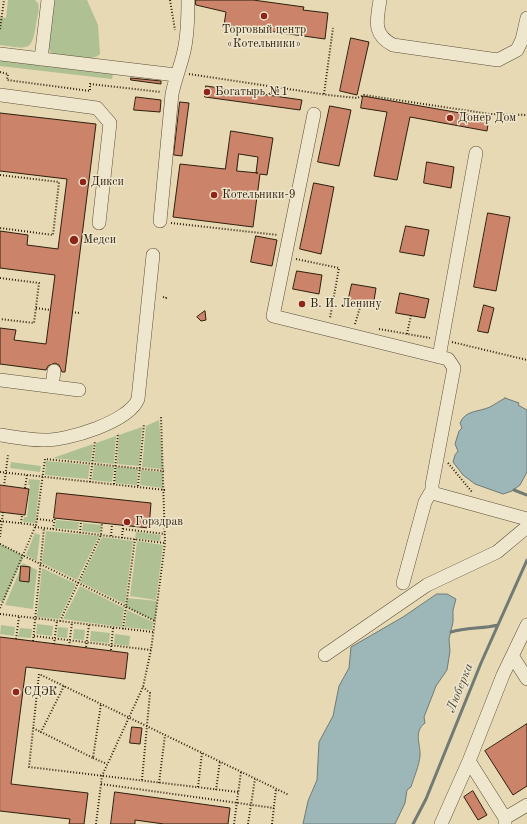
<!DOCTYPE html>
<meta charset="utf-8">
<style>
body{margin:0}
canvas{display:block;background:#e6d9b4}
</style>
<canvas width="527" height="824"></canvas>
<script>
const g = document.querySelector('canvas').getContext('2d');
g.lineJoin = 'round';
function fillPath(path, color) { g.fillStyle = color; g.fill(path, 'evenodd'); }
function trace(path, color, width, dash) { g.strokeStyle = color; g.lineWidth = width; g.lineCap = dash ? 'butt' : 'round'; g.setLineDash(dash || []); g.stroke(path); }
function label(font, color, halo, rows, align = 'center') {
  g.font = font + ' "Old Standard TT",serif'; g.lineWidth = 3; g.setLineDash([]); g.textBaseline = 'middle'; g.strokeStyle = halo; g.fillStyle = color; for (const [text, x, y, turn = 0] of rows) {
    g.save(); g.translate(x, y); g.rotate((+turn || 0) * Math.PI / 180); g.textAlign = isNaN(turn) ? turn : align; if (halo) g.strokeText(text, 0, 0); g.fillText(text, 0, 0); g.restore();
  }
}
const green = new Path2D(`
 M8 0H35L38 3C40 9 37 18 36 24 32 54 26 48 0 45V17L6 18Z
 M52 0H87L98 25 100 54C92 63 60 58 50 52L48 45Z
 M0 59 113 73 112 79 0 66Z
 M159 420 163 469 142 467 146 426Z
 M142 427 139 466 117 464 119 435Z
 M116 436 114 464 94 462 96 443Z
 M93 444 91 462 53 458Z
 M46 461 90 465 88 479 45 475Z
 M11 462 41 466 40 472 10 468Z
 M94 465 114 467 112 482 92 480Z
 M116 467 138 469 137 485 115 483Z
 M141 470 162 472 163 488 140 485Z
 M29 479 40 480 35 523 23 522 24 517H27L30 485H28Z
 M56 520 79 522 78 530 55 528Z
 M83 523 101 525 100 533 82 531Z
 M46 531 99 536 77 580 42 563Z
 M136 532 161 535 160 541 135 538Z
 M35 533 40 535 37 561 26 555Z
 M102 537 133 541 125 604 80 582Z
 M137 541 163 545 156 600 130 596Z
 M0 544 24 556 3 602 0 601Z
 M23 563 37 570 33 609 5 605Z
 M42 568 76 584 59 619 37 617Z
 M80 586 124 608 122 627 63 619Z
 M127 598 157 601 155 621 126 607Z
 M127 610 153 622 152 630 125 627Z
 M37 624 53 626 52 636 36 634Z
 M1 625 15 627 14 636 0 634Z
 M58 627 68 628 67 638 57 637Z
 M20 628 32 629 31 638 18 637Z
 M74 629 85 630 84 640 73 639Z
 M91 631 110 633 109 643 90 641Z
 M115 634 130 636 129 646 114 644Z`);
const water = new Path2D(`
 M505 398 519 403 518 405 527 410V472L520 485 512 491 503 494 475 484 463 475 453 462 455 455 458 451 455 444 459 431 462 428 460 423C465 410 479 412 490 407 495 404 500 401 505 398Z
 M437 594H447L456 599 453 610V622L449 639 450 651 447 670 436 686 424 717 425 723C413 732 421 745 420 756 419 766 414 777 411 787L407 790 405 803 395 824H303L308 801 317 780 319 742 333 716 339 686 349 668 351 647 403 617Z`);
const stream = new Path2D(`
 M514 490 527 495
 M451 632C466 627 482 629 498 625
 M413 824 426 799 481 663 527 560`);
const building = new Path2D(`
 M196 0H253L304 7 303 10 328 13 325 39 224 25 226 12 196 5Z
 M351 38 369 42 357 95 340 91Z
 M131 78 161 81V84L131 80Z
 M206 86 302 100 300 110 205 97Z
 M363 96 489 118 487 131 410 117 397 180 374 176 387 112 361 108Z
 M136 97 161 100 160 112 134 110Z
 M180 102 189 103 182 156 174 155Z
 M330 106 351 110 339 166 318 162Z
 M0 113 96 124 65 372H62L59 365 55 363 48 366 46 370 0 364V328L16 330 14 340 46 344 55 275 0 268V231L28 235 27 245 58 249 67 179 0 171Z
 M231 131 273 138 267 175 260 174 253 227 173 217 180 164 225 169ZM239 154 258 157 256 173H258L237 171Z
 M427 162 454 167 451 188 424 183Z
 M314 183 334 187 321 254 300 249Z
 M488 213 510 217 496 291 474 287Z
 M406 226 429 230 424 256 400 252Z
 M256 236 277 240 272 266 251 262Z
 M297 271 322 275 319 294 293 289Z
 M352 284 376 288 373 307 348 302Z
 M400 293 429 299 425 318 396 313Z
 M484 305 494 308 488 333 478 331Z
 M205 311 206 320 201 321 197 317Z
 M0 485 29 489 25 515 0 512Z
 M57 493 151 503 149 528 54 518Z
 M21 566 30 567 29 582 20 581Z
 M0 637 128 653 125 679 26 667 11 784 88 793 84 824H69L70 819 0 811Z
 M527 724V786L513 795 485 751Z
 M132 727 142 728 140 744 130 743Z
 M473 791 487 815 478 820 464 797Z
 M115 792 230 808 228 824H164L135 820V824H111Z`);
const path = new Path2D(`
 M170 0 175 30
 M0 29 4 0
 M0 72 8 74 7 80 90 91V84L161 92
 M189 74 328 95 357 98 364 95 490 114 527 115
 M324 94 333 28
 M0 175 59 182 53 235 0 228
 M171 223 278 235
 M296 259 339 268 330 318
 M0 278 39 283 34 323 0 319
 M163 297 166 298 167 296
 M36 308 50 310
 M72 312 79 313
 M355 324 361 304
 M379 329 430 338
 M407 334 411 315
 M452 342 527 360
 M448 463 472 492
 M0 472 165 490
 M90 482 95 441
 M114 484 118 433
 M4 486 8 455
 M138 486 144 424
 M25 488 27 475
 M37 519 54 521
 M0 521 36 525
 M21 523 22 515
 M35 527 165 543
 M53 529 55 518
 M123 529 165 534
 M80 533 81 521
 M111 536 112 524
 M0 537 3 512
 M122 538 123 525
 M0 544 155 621
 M0 608 36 525 45 459 164 471
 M0 614 153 632
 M60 621 101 535 102 523
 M123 629 135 539
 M34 636 151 650
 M16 639 19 617
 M33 641 44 528
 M54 644 57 621
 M69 646 72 623
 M86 647 89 625
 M111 650 113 628
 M64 686 41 732 93 758 101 704
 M33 728 41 732
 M93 758 107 764
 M142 780 150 693 143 687
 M159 783 165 735
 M101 784 274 808
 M198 787 202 753
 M216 790 220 761
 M238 792 29 767 39 674 289 795
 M96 824 102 776 143 687 151 650 165 543 161 417
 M234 824 241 772
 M248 824 255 779
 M272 824 276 789`);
const minor = new Path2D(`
 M380 0C377 20 372 34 393 45L498 60 517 50 522 40 527 18
 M0 54 176 75
 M41 59 48 0
 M0 95 97 108 110 123 99 223
 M314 114 273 316 448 359 454 368 432 485V490L436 494 527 519
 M160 221 172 94C175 79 181 65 184 51 188 34 188 17 188 0
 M439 357 476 153
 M0 380 79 390
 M52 387 54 371
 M0 435C14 437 29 440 43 440 67 441 129 422 138 399L153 255
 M403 583 425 502 432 490
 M325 655 427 585 497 552 527 527
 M513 657 527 679
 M469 761 505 818
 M441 824 469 761 503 675 527 625
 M505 824V818L527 805`);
const markers = [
 [264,16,4,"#8f2418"],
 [207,92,4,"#8f2418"],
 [450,118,4,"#8f2418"],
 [83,182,4,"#8f2418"],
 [214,195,4,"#8f2418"],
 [74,240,5,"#8f2418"],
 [302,304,4,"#8f2418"],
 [127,522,4,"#8f2418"],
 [16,692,4,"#8f2418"]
];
const poiNames = [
 ["Торговый центр",264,30,"center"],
 ["«Котельники»",264,44,"center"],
 ["Богатырь №1",215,92],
 ["Донер Дом",458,118],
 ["Дикси",91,182],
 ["Котельники-9",222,195],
 ["Медси",83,240],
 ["В. И. Ленину",310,304],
 ["Горздрав",135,522],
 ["СДЭК",24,692]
];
const waterNames = [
 ["Люберка",460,688,-68]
];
fillPath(green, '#afc092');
fillPath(water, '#9db7b9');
trace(water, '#717a74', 1);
trace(stream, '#717a74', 3);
fillPath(building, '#cb836a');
trace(building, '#2e1f0d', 1);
trace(minor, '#5c4e37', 14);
trace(path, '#2e1f0d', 2, [1, 2]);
trace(minor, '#efe6ce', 13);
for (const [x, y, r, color] of markers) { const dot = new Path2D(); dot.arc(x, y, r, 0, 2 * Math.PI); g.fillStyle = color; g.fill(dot); trace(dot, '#efe6ce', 1.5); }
label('12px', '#2e1f0d', '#efe6ce', poiNames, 'left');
label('italic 13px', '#4f4d41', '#efe6ce', waterNames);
</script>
